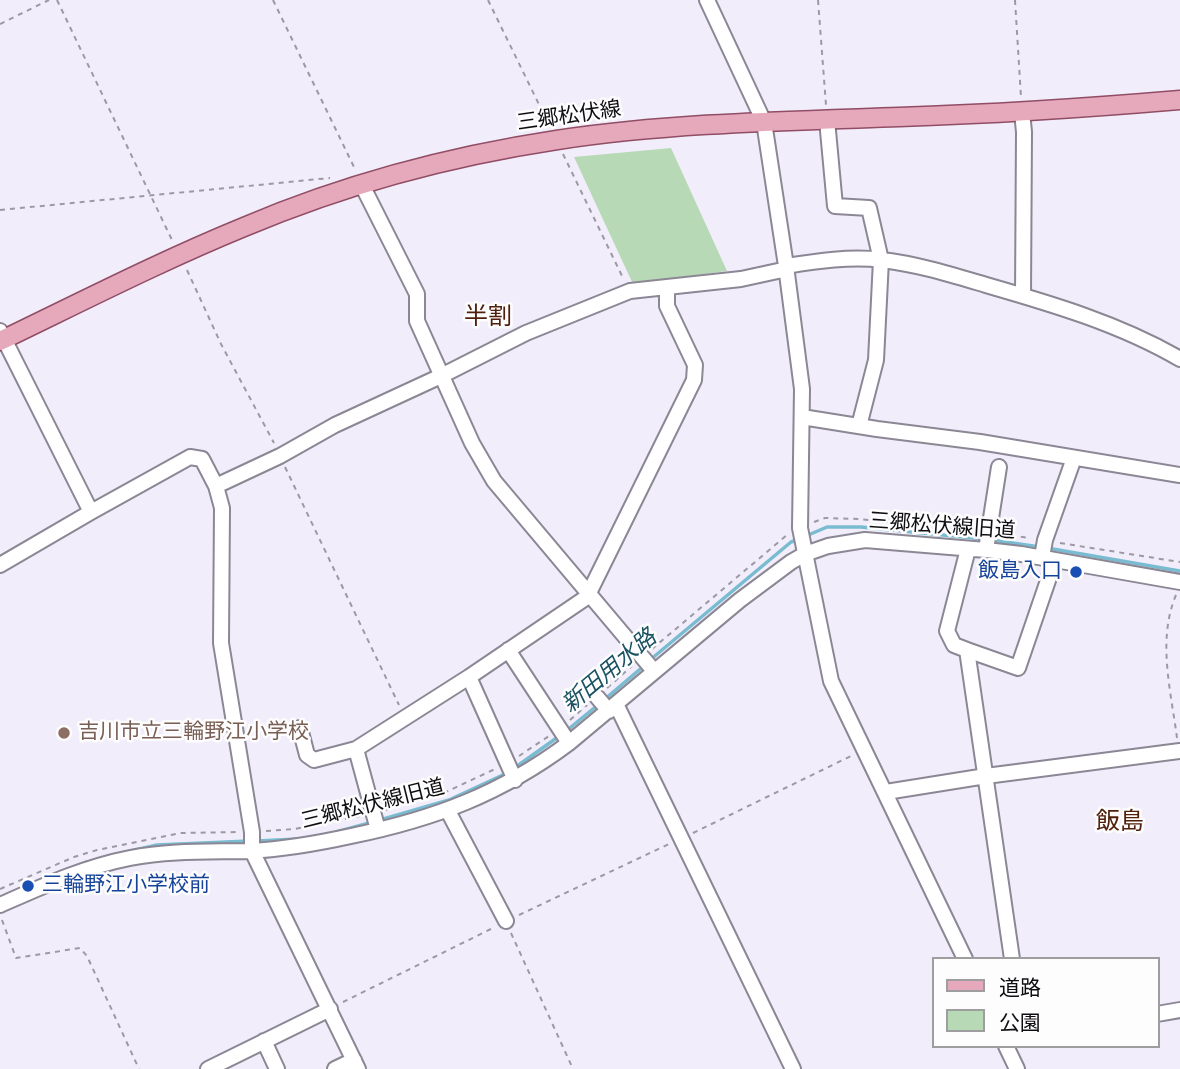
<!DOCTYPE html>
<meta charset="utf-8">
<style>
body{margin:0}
#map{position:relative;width:1180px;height:1069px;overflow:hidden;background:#f2edfb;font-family:"Sofia Sans Condensed","Noto Sans JP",sans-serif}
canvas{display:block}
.legend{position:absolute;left:932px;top:957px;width:228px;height:91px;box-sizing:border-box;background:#fdfdfd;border:2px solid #9e9d9f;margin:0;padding:9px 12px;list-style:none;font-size:21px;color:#0f0d12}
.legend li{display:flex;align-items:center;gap:14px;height:35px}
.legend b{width:35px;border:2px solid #9e9d9f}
</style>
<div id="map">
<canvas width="1180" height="1069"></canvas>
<ul class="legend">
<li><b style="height:9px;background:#e6a9bc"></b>道路</li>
<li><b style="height:19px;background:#b8d9b5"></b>公園</li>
</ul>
</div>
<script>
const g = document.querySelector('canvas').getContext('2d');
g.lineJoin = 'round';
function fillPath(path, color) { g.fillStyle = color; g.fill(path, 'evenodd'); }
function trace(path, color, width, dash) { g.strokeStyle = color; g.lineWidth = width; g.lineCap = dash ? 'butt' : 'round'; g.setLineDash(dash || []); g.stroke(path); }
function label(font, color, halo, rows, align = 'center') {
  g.font = font + ' "Sofia Sans Condensed","Noto Sans JP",sans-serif'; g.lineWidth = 5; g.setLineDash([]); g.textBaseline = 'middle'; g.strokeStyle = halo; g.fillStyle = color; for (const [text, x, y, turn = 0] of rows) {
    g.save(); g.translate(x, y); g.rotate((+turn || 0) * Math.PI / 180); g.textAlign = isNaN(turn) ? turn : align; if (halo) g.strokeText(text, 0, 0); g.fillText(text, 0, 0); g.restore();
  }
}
const green = new Path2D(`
 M671 148 727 271 633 284 574 157Z`);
const stream = new Path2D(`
 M806 536 827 527H861L984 539
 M992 540 1040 547
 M1047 548 1180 571
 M650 660 791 542 799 539
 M605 699 645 665
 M565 732 599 704
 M513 769 558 737
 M380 820 449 800 507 773
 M336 832 373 822
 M257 841 298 839
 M131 851 157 845 249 841
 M58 873 87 862`);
const path = new Path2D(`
 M57 0 172 240
 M273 0 355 169
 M488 0 550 127
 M818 0 826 105
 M1015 0 1021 97
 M0 24 49 0
 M563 154 623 278
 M0 210 330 178
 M187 270 221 344 274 443
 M285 467 399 705
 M814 522 825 518 859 519 975 531
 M1001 534 1030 538
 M1060 543 1180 562
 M1176 595C1157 640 1171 691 1177 738
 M652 649 787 535
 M607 688 632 666
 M570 720 587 705
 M519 756 549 736
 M386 810 448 791 495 769
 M266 831 295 829 360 816
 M693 833 851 756
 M0 889 74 857 97 850 181 833 239 832
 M519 915 669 844
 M2 920 16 958 80 948 87 956 139 1069
 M511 933 573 1069
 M343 1002 495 927`);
const minor = new Path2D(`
 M707 0 764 122 786 266 802 389 800 528 831 681 965 959
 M1022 112 1024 132 1023 296
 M827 120 835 206 869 208 881 260 876 360 859 426
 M362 185 417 294V321L472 443 494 481 654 671
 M786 266C817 261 851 256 882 260 917 264 952 275 986 285 1052 304 1120 324 1180 359
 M0 331 91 512
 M802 417 877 429 980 442 1180 475
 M216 486 280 456 335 425 441 376 526 333 630 291 741 279 787 269
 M986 550 999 467
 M1042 557 1045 540 1074 458
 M0 565 91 512 190 457 202 459 216 486 222 508 221 643 252 832V851L358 1069
 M589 593 694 380 695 365 667 306V288
 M508 650 569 743
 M967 650 954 645 947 631 968 549
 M469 677 515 780
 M597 697 609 711
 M616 704 793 1069
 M300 728 307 755 314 760 356 749 469 677 590 595
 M356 749 378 830
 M886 792 986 776 1180 751
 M448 811 506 921
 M0 905C43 886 84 867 130 858 171 850 210 852 251 851 285 849 319 843 351 836 434 819 501 794 569 743L740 600 791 562 805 554 828 546 865 540 986 550 1021 554 1180 582
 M1012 959 967 650 1018 668 1055 560
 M1157 1014 1180 1010
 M264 1041 277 1069
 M1006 1046 1017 1069
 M208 1069 330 1009
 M335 1069 354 1060`);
const major = new Path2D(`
 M0 341C81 302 161 261 244 227 343 185 451 156 557 140 669 123 785 121 899 117 993 114 1086 108 1180 100`);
const markers = [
 [1076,572,7,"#1a4fb4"],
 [64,733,7,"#8d6e63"],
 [28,886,7,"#1a4fb4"]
];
const streetNames = [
 ["三郷松伏線",569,117,-8],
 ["三郷松伏線旧道",942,527,4],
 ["三郷松伏線旧道",373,805,-14]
];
const transitNames = [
 ["飯島入口",1062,572],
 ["三輪野江小学校前",42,886,"left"]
];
const educationNames = [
 ["吉川市立三輪野江小学校",78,733]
];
const waterNames = [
 ["新田用水路",610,672,-40]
];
const quarterNames = [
 ["半割",488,318],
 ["飯島",1120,823]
];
fillPath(green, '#b8d9b5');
trace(stream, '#79bcd1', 3.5);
trace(minor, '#8c8794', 18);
trace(major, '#904d64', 21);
trace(path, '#9d99a3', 2, [5, 5]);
trace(minor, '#fff', 14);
trace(major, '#e6a9bc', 18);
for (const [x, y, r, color] of markers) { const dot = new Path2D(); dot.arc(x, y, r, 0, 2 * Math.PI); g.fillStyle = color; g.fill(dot); trace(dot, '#fdfdfd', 2.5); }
label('21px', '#0f0d12', '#fdfdfd', streetNames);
label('21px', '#164399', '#fdfdfd', transitNames, 'right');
label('21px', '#785e54', '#fdfdfd', educationNames, 'left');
label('italic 23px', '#1a5262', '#fdfdfd', waterNames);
label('24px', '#51200c', '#fdfdfd', quarterNames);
</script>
